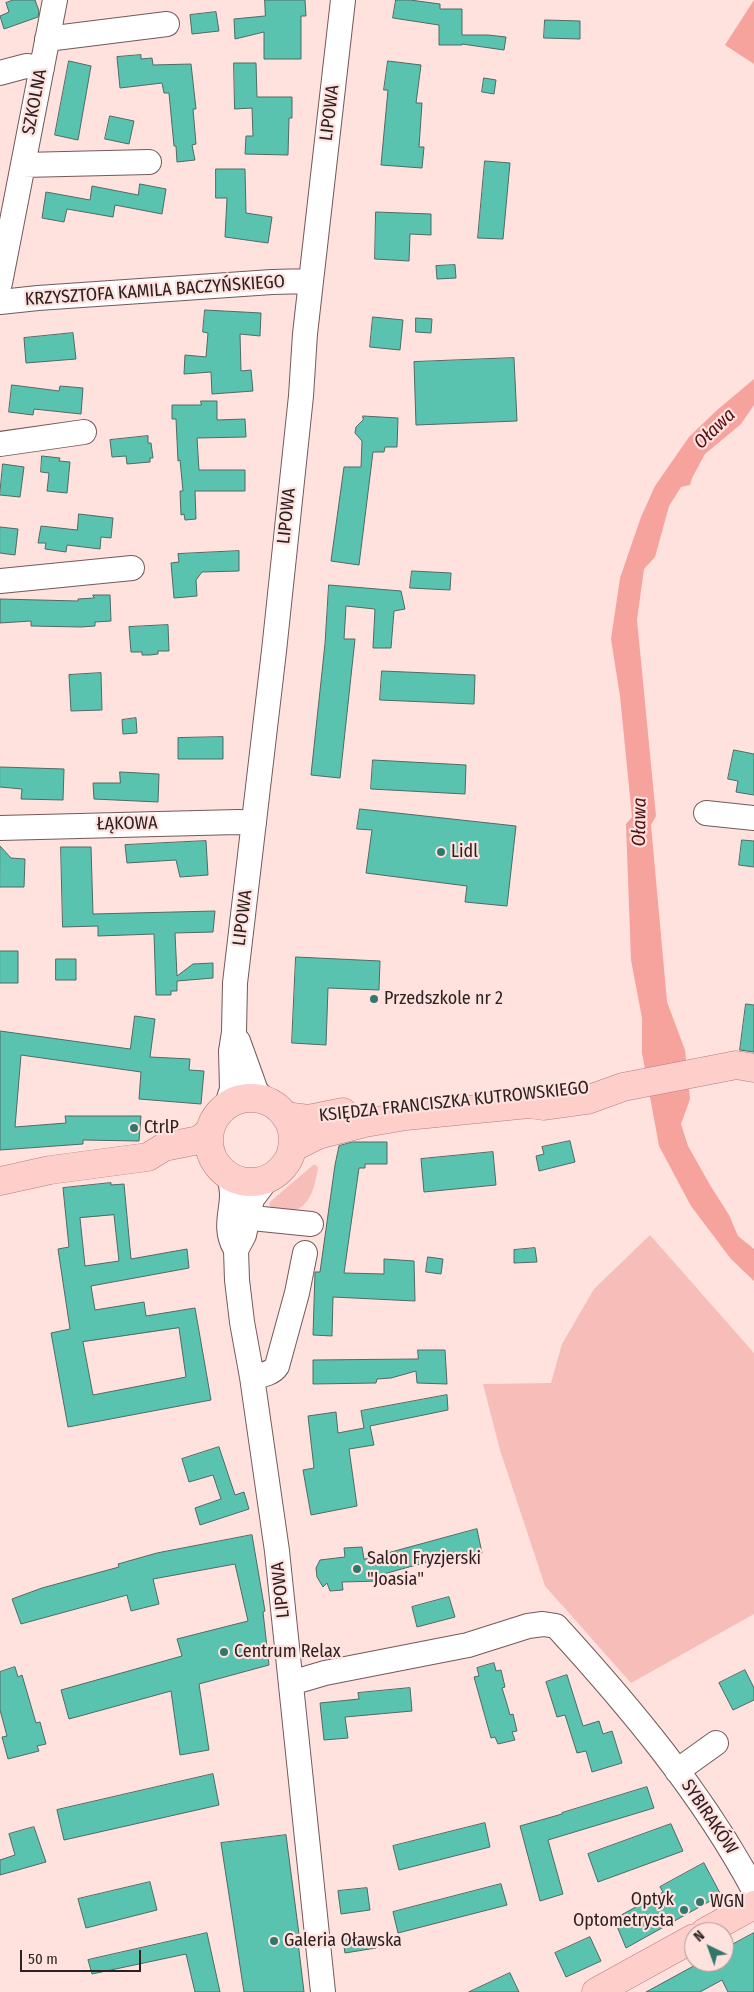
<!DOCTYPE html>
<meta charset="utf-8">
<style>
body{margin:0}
#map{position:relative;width:754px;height:1992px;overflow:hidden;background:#ffe1de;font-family:"Fira Sans Condensed",sans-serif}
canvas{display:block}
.north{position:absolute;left:684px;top:1922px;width:50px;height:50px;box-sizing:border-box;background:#ffe1de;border:1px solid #ab9492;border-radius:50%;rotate:318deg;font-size:14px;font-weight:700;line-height:20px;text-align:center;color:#2c2121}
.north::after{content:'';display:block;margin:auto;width:18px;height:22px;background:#33776b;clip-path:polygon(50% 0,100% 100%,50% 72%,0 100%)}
.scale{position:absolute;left:20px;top:1950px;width:121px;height:22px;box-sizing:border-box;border:2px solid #2c2121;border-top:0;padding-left:6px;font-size:15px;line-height:18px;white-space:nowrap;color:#2c2121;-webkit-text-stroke:4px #ffe1de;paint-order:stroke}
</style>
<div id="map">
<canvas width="754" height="1992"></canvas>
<div class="north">N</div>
<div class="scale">50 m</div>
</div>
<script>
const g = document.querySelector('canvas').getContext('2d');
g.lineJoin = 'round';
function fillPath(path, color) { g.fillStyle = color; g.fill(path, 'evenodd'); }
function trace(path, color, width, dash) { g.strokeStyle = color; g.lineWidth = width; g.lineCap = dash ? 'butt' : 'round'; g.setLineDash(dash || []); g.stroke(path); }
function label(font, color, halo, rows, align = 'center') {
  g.font = font + ' "Fira Sans Condensed",sans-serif'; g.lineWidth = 4.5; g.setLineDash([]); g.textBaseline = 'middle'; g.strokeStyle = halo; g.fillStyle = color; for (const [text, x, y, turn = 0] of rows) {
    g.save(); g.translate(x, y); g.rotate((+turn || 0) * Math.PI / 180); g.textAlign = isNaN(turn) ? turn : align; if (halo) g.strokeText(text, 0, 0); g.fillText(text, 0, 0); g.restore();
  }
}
const green = new Path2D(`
 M313 1165H316L318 1168C313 1196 306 1220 271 1207L269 1204 271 1201Z
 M650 1235 754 1353V1614L631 1683 545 1586 500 1450 483 1384 551 1383 562 1344 594 1289Z`);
const water = new Path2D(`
 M754 0V64L725 45Z
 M754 379V405L741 424 705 454 692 478 690 485 681 487 669 506 655 557 644 569 637 620 656 816 651 825 667 1002 685 1050 690 1099 681 1124 688 1146 710 1185 729 1215 738 1236 754 1249V1281L731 1259 691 1206 659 1146 642 1053V1018L631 960 626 824 632 817 620 696 611 639 620 578 641 517 655 486 689 437 716 411Z`);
const building = new Path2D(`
 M13 0H35L39 11 38 17 4 29 0 16 9 12 6 3Z
 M265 0H305L306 16H301V59H264V32L235 39 234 19 265 16Z
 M396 0H410L440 4V9H462V35H488L506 37 504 50 462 44V45H439V25L393 18Z
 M216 12 219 31 192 34 190 15Z
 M545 20 580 21V39L544 38Z
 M141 55V59L152 58 153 65 191 64 196 109H193L196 144 192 145 195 160 177 162 176 146H174L169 93H164L162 83 120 88 117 57Z
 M69 61 91 66 78 140 55 135Z
 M388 61 421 65 416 103H422L419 147H424L422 168 381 165 388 90H384Z
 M234 63H256L257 97H292V118H289L288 155 245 154 246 136H253L252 108 235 109Z
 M484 78 496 80 494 94 482 92Z
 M110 116 134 121 129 144 105 139Z
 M485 161 510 163 503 239 478 238Z
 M216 169H245L246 213 272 217 268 243 225 237 227 198H216Z
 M140 184 166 189 162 214 115 205 113 217 67 209 64 222 42 218 46 192 90 200 92 186 138 195Z
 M376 212 431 214V235L410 234 409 261 375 259Z
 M455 265 456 278 437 279 436 266Z
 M205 310 261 313 260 336 240 334 241 371 251 370 253 391 212 394 211 372 184 374 185 355 206 357 208 333 203 332Z
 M373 317 403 320 400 350 370 347Z
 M416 318 432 319 431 333 416 332Z
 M73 333 76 359 26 363 24 338Z
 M514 358 517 421 416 425 414 362Z
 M12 385 59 391 60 386 83 388 81 414 34 409 33 415 9 412Z
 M201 401H217V420L245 419 246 437 197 438 199 470H245V491H195L196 519 185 520 184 514 181 515 180 491H183L180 460 178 461 176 419H172V405H201Z
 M363 416 398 418 397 447H385L384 452H373L359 565 331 561 344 467H361L362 441 355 433 356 427 363 420Z
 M148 436V443H151L153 458H150V462L127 464 126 456 112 457 110 440Z
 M42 456 60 458 59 461 70 462 67 493 47 491 49 473 41 472Z
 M3 464 24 467 20 497 0 495Z
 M79 514 113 518 111 538 101 537 100 549 67 545 66 552 45 549 46 543H38L41 526 77 530Z
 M0 527 18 529 15 555 0 553Z
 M239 551V571L202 572 196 580 197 596 174 598 171 563 179 562 178 554Z
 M412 571 451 573 450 590 410 588Z
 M329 585 401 591 405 609 394 611 391 648H373L375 609 346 606 344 639H355L340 778 311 775 325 644Z
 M93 595H110L111 621 95 622V626L81 627 31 626V621L0 623V599L78 601V599L94 598Z
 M168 625 169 651H158V654L150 655H142V652H131L129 627Z
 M382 671 475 675 474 704 380 700Z
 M101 673 102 710 71 711 69 675Z
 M136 718 137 733 123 734 122 720Z
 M223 737V759H178V738Z
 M734 750 754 754V795L736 792 738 781 728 779Z
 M373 760 466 765 465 794 371 789Z
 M0 767 64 769 63 800 21 799 22 789 0 787Z
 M120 772 159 774 158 802 94 799 93 783H120Z
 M360 809 516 826 507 906 465 902 467 886 366 873 372 830 357 829Z
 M742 840 754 841V867L739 865Z
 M206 841 208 875 180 877 176 860 127 863 125 845Z
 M0 846 11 858 25 859 24 887H0Z
 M61 847H91L93 914 215 911 213 932 175 933 177 976 193 964 213 963V978L177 981V991H171V995H156L154 934 98 936V926L63 927Z
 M0 951H18V983H0Z
 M296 957 380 961 379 990 328 988 326 1045 292 1043Z
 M56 959H76V980H56Z
 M746 1004 754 1005V1052L740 1050Z
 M135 1016 155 1019 150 1057 190 1059 189 1070 204 1071 201 1104 139 1099 141 1072 21 1055 15 1127 66 1123 65 1116H141L139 1141 83 1140V1144L0 1150V1031L130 1049Z
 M570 1141 575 1162 539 1171 536 1156 544 1154 542 1147Z
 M353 1142H387V1164H365V1168H359L344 1273 384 1274V1259L414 1261 415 1301 333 1297 332 1336 313 1335 315 1272H320L335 1165 339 1146Z
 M493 1152 496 1185 424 1192 421 1159Z
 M111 1183V1185L124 1184 131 1259 187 1249 189 1268 91 1286 95 1310 144 1302 146 1316 195 1308 211 1400 68 1427 51 1333 70 1329 58 1249 69 1247 63 1188ZM114 1215 119 1261 85 1266 80 1218ZM179 1328 186 1377 93 1395 83 1342Z
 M535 1248 537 1262 514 1263V1250Z
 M428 1257 443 1259 441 1274 426 1272Z
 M418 1350H445L447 1384 417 1383 416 1371 391 1378 377 1379 376 1383 313 1384V1360L418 1359Z
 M447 1395 448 1410 370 1426 374 1445 349 1449 357 1506 311 1515 303 1470 314 1468 308 1416 336 1412 338 1433 364 1428 361 1411Z
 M219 1447 235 1495 244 1492 249 1509 200 1525 195 1508 221 1499 213 1475 189 1482 182 1459Z
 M477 1529 482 1553 449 1561V1559L439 1561 438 1559 380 1575V1581L342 1582 343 1590 330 1591 327 1583 323 1587 317 1577 316 1568 320 1560 345 1557 344 1548 362 1547 364 1559Z
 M252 1535 265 1611 263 1612 269 1665 199 1684 209 1750 180 1755 171 1691 69 1719 61 1690 182 1656 177 1639 248 1621 235 1564 153 1579 159 1604 131 1611 127 1595 21 1624 12 1599 42 1588 119 1567 118 1564 157 1553Z
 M449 1597 455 1617 417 1627 412 1607Z
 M494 1663 496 1671 501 1670 505 1687 502 1688 506 1701 510 1715 513 1714 517 1731 512 1732 515 1740 498 1744 495 1737 491 1738 474 1677 479 1676 477 1668Z
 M15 1667 18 1677 22 1675 36 1723 40 1722 46 1744 37 1746 39 1751 8 1759 2 1737 7 1736 0 1710V1672Z
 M745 1670 754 1688V1700L733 1710 719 1683Z
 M567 1675 583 1726 599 1721 603 1734 612 1731 622 1763 592 1772 586 1751 577 1753 565 1715 557 1717 546 1682Z
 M410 1688 412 1711 345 1717 348 1738 324 1740 320 1703 359 1699 358 1693Z
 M213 1774 219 1805 64 1840 57 1810Z
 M647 1787 654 1808 548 1840 563 1894 540 1901 520 1826 562 1814V1813Z
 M485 1823 490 1847 399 1870 393 1846Z
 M671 1824 683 1851 598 1882 588 1854Z
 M34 1827 46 1862 0 1875V1860L15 1855 9 1834Z
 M286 1835 300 1942H298L304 1992H244L221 1843Z
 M704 1863 721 1895 626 1948 614 1919 663 1892 660 1887Z
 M150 1882 157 1910 86 1928 78 1899Z
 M501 1884 507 1905 398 1933 393 1912Z
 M367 1888 370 1910 341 1914 338 1891Z
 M207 1933 220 1992H195L186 1954 92 1974 88 1960Z
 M754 1933V1992H728L722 1980 700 1992H646L701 1962H724V1949Z
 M374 1935 376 1948 345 1953 343 1940Z
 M590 1937 601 1961 566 1977 555 1953Z
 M510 1973 519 1992H469Z`);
const minor = new Path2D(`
 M47 39 167 24
 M0 73 26 66 42 68
 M23 165 149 162
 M0 283 55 0
 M0 302 38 298 272 282 311 281
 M0 444 84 432
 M0 581 132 568
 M706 813 754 818
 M0 828 238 822 254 823
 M238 1041 256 1091 265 1101
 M227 1105 232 1089 231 1051 234 1032 235 983 274 651 301 396 305 334 343 0
 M228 1176C240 1201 220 1222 235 1248
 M267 1179 252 1199 244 1235 236 1250 237 1280 242 1322 252 1377 277 1551 323 1992
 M252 1218 311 1224
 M252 1377C261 1375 272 1374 277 1366L297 1293 305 1253
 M291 1683 325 1673 468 1645 528 1626 543 1624 556 1626C630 1707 702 1793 754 1890
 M677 1771 716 1743`);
const major = new Path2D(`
 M209 1140a42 42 0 1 1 84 0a42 42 0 1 1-84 0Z
 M285 1116 308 1119 343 1112
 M292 1148 318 1135 365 1123 406 1116 529 1104 544 1106 587 1100 623 1087 726 1067 736 1065 754 1068
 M0 1181 50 1170 148 1157 164 1147 199 1140 210 1131
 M705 1932 754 1905
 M596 1992 694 1938`);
const markers = [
 [441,852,5,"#33776b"],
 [374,999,5,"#33776b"],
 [134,1128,5,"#33776b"],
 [357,1569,5,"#33776b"],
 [224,1652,5,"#33776b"],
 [700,1902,5,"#33776b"],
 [684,1910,5,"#33776b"],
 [274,1941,5,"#33776b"]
];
const streetNames = [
 ["SZKOLNA",35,102,-79],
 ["LIPOWA",330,113,-83],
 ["KRZYSZTOFA KAMILA BACZYŃSKIEGO",155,291,-4],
 ["LIPOWA",287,516,-84],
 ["ŁĄKOWA",127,824,-1],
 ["LIPOWA",243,918,-83],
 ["KSIĘDZA FRANCISZKA KUTROWSKIEGO",454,1102,-6],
 ["LIPOWA",281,1590,-96],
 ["SYBIRAKÓW",709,1817,56]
];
const poiNames = [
 ["Lidl",451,852],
 ["Przedszkole nr 2",384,999],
 ["CtrlP",144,1128],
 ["Salon Fryzjerski",367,1559],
 ["\"Joasia\"",367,1580],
 ["Centrum Relax",234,1652],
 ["Optyk",674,1900,"right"],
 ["Optometrysta",674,1921,"right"],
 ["WGN",710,1902],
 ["Galeria Oławska",284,1941]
];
const waterNames = [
 ["Oława",715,429,-44],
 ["Oława",640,822,-89]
];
fillPath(green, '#f7bdb9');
fillPath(water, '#f6a29d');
fillPath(building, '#5ac3b0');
trace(building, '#4f6a64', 1);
trace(minor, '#735958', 26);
trace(major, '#b47c79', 29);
trace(minor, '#fff', 24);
trace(major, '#fececb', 28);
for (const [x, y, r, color] of markers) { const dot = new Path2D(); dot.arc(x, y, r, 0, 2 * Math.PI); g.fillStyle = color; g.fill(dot); trace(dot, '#ffe1de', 2); }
label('18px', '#2c2121', '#ffe1de', streetNames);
label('18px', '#2c2121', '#ffe1de', poiNames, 'left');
label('italic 19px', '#560c12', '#ffe1de', waterNames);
</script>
